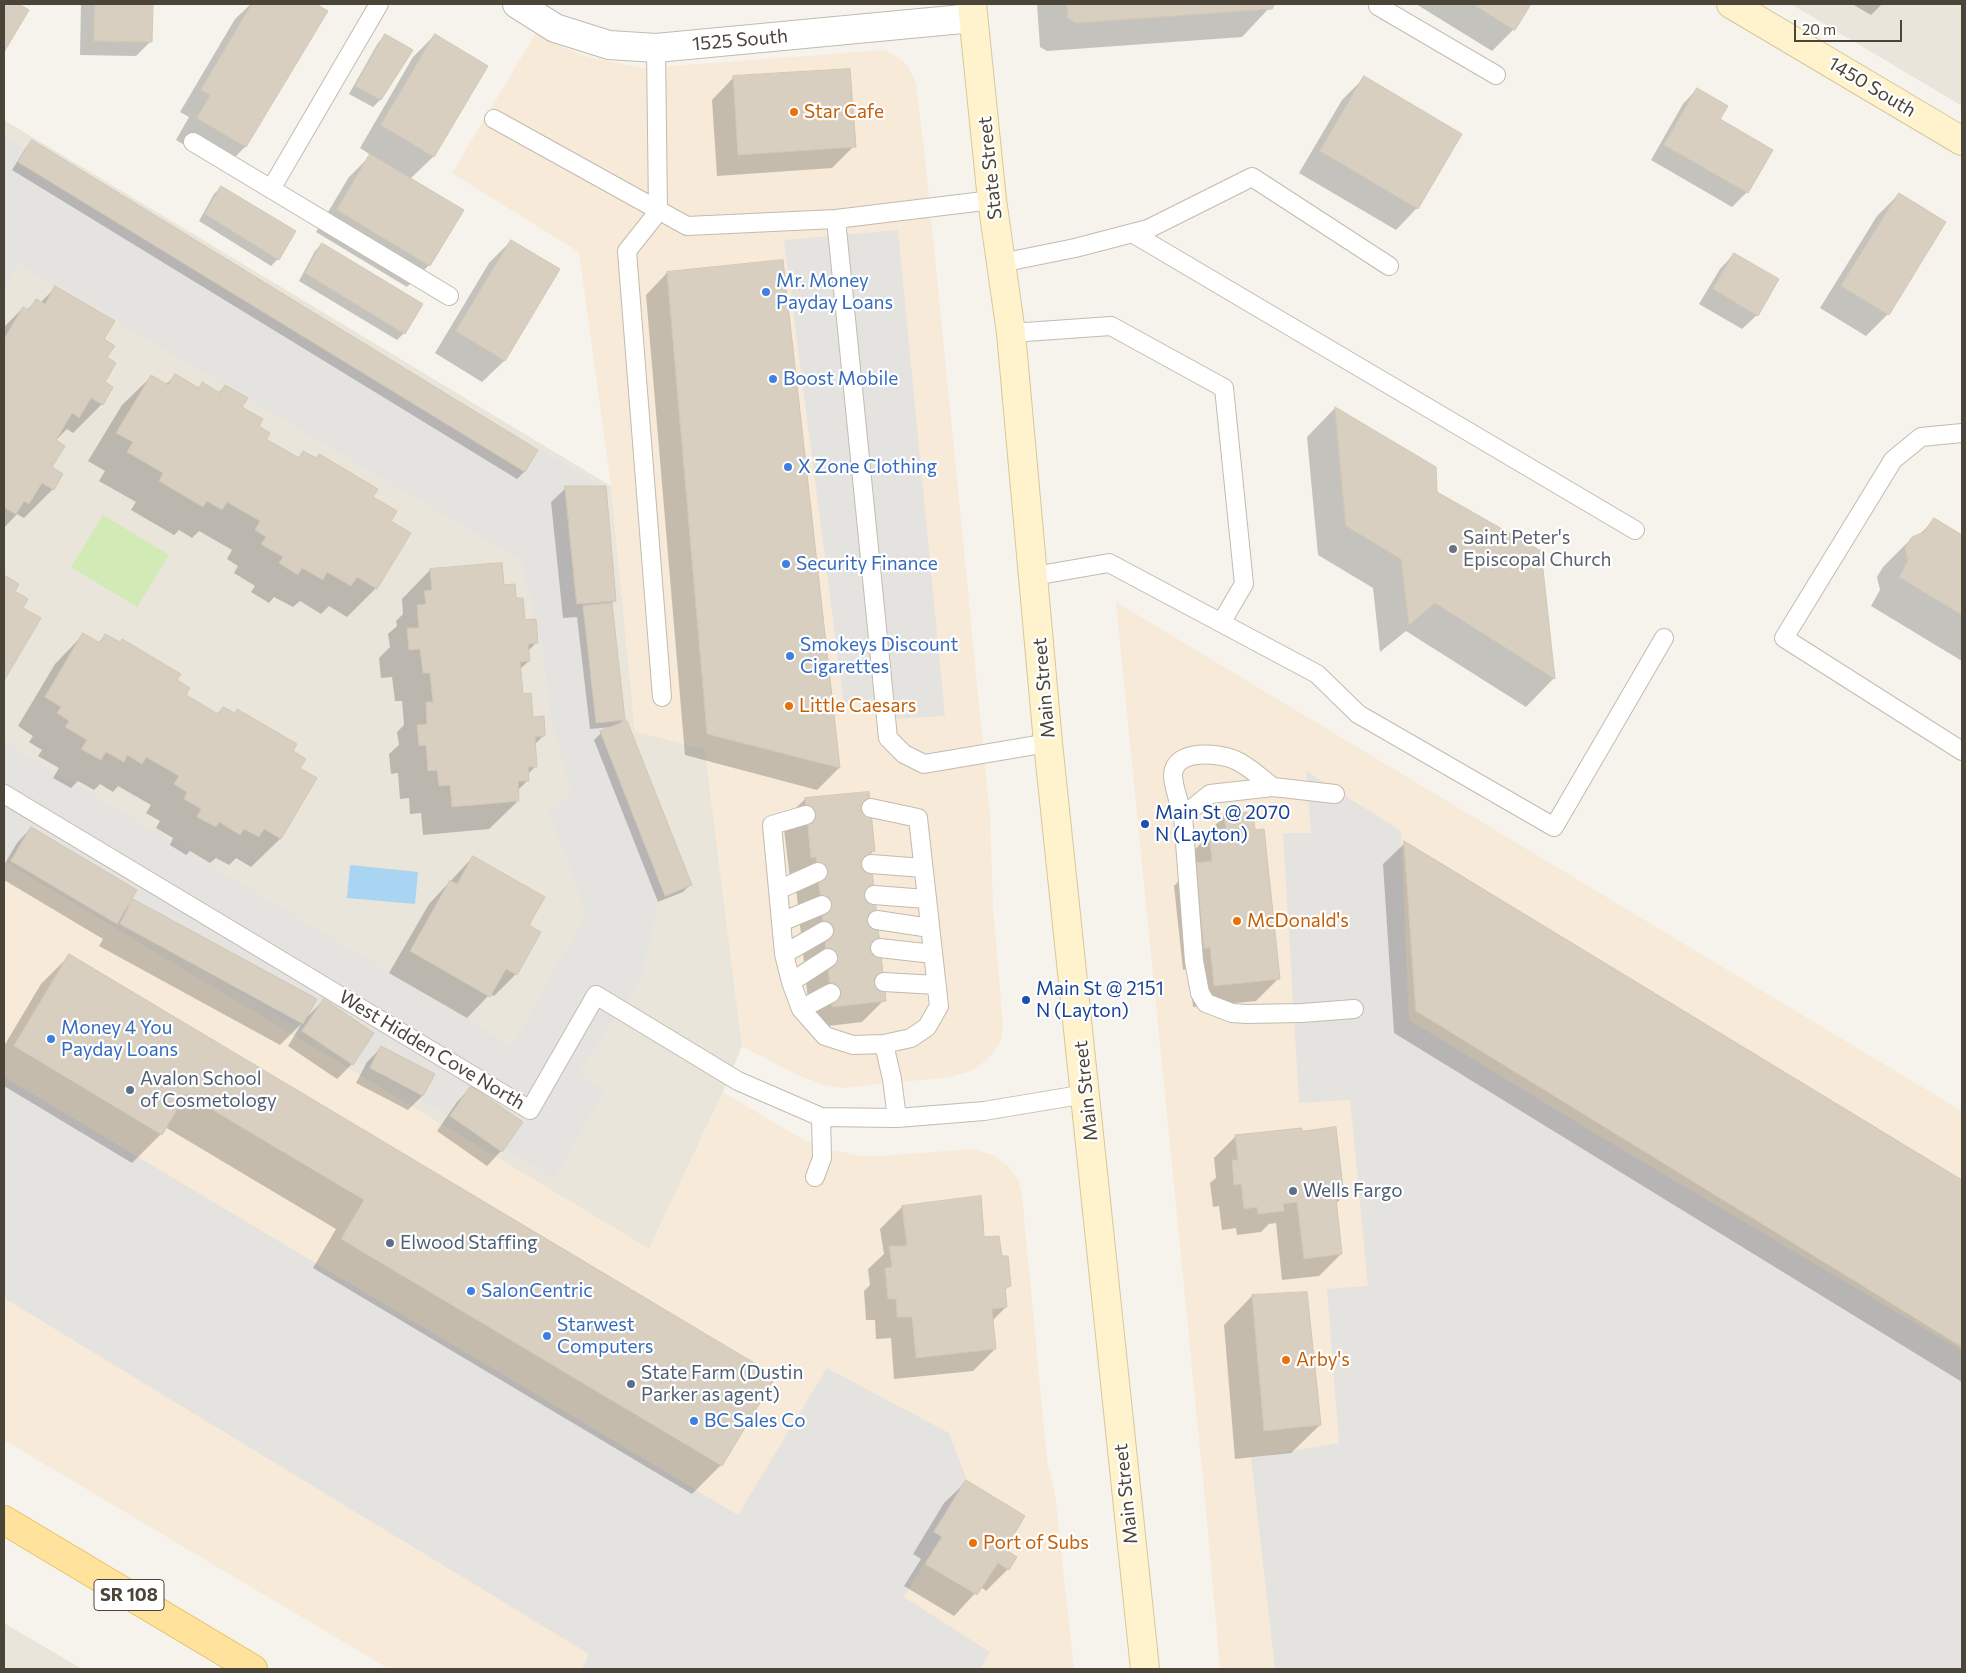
<!DOCTYPE html>
<style>
body{margin:0}
#map{position:relative;width:1966px;height:1673px;overflow:hidden;background:#f6f3ec;font-family:Commissioner,sans-serif}
canvas{display:block}
.frame{position:absolute;inset:0;border:5px solid #4b4439;pointer-events:none}
.scale{position:absolute;left:1794px;top:20px;width:108px;height:22px;box-sizing:border-box;border:2px solid #4b4439;border-top:0;padding-left:6px;font-size:15px;line-height:18px;white-space:nowrap;color:#4b4439;-webkit-text-stroke:4px #fff;paint-order:stroke}
</style>
<div id="map">
<canvas width="1966" height="1673"></canvas>
<div class="frame"></div>
<div class="scale">20 m</div>
</div>
<script>
const g = document.querySelector('canvas').getContext('2d');
g.lineJoin = 'round';
function fillPath(path, color) { g.fillStyle = color; g.fill(path, 'evenodd'); }
function trace(path, color, width, dash) { g.strokeStyle = color; g.lineWidth = width; g.lineCap = dash ? 'butt' : 'round'; g.setLineDash(dash || []); g.stroke(path); }
function label(font, color, halo, rows, align = 'center') {
  g.font = font + ' Commissioner,sans-serif'; g.lineWidth = 4.5; g.setLineDash([]); g.textBaseline = 'middle'; g.strokeStyle = halo; g.fillStyle = color; for (const [text, x, y, turn = 0] of rows) {
    g.save(); g.translate(x, y); g.rotate((+turn || 0) * Math.PI / 180); g.textAlign = isNaN(turn) ? turn : align; if (halo) g.strokeText(text, 0, 0); g.fillText(text, 0, 0); g.restore();
  }
}
const residential = new Path2D(`
 M1791 4H1962V106Z
 M4 120 611 486 635 731 705 749 742 1046 723 1092 649 1249 4 862Z
 M4 1623 82 1669H4Z`);
const commercial = new Path2D(`
 M536 33 569 50 589 57 644 68 884 50 901 59 909 68 913 77 916 84 927 176 990 815 993 908 1003 1025 1001 1040 994 1052 978 1067 967 1072 950 1077 841 1088 827 1086 795 1074 742 1046 705 749 635 731 611 486 579 252 452 173Z
 M1116 602 1962 1111V1669H1220L1205 1499Z
 M4 862 649 1249 723 1092 790 1132 813 1144 828 1149 862 1156H880L972 1149 993 1155 1007 1165 1018 1179 1022 1195 1047 1460 1055 1494 1074 1669H389L4 1440Z`);
const green = new Path2D(`
 M103 515 169 555 137 607 71 567Z`);
const parking = new Path2D(`
 M4 136 600 484 619 724 680 890 659 898 641 979 579 1072 605 1090 554 1178 4 854V741L512 1046 587 913 549 811 573 794 552 725 542 645 521 560 19 264 4 288Z
 M898 230 945 716 876 720 873 699 844 705 784 240Z
 M1306 771 1401 831 1409 1020 1596 1134 1962 1351V1669H1275L1251 1458 1339 1443 1327 1289 1368 1286 1350 1100 1299 1103 1283 833H1311Z
 M4 1077 738 1515 827 1368 949 1433 970 1488 904 1597 990 1652 980 1669H582L589 1654 4 1298Z`);
const water = new Path2D(`
 M350 865 418 872 415 904 347 898Z`);
const shadow = new Path2D(`
 M4 4H16L27 10 4 50Z
 M81 4H152L151 41 136 56 80 55Z
 M251 4H314L326 11 245 147 224 168 176 140 189 117 180 112 235 19Z
 M1037 4H1273L1242 37 1047 51 1040 47Z
 M1416 4H1530L1514 29 1492 51Z
 M1852 4H1882L1871 15Z
 M435 35 487 66 433 157 410 179 429 265 407 287 316 232 349 177 371 155 360 148 413 57Z
 M385 36 411 50 380 100 373 107 349 94 378 43Z
 M733 78 854 146 832 168 717 176 712 100Z
 M1364 78 1417 208 1396 230 1299 173 1342 100Z
 M1697 89 1719 120 1771 150 1747 192 1732 207 1651 160 1683 104Z
 M32 142 537 451 524 472 517 479 12 170 25 149Z
 M221 187 278 259 271 266 199 221 214 194Z
 M1899 194 1888 314 1866 336 1820 308 1877 216Z
 M511 241 558 270 504 361 482 382 435 353 489 263Z
 M322 244 404 333 397 340 299 281 315 251Z
 M1734 254 1757 315 1742 329 1699 304 1720 269Z
 M782 261 839 768 817 790 685 755 646 295 667 273Z
 M55 288 102 340 106 358 102 404 73 433 67 429 55 441 50 468 53 489 24 518 17 514 4 528V327L23 308 27 310 37 300 40 303Z
 M175 376 197 389 203 384 218 393 225 386 257 427 264 439 297 459 304 452 371 497 389 521 409 533 376 588 347 617 329 606 321 614 300 601 293 607 274 597 269 603 251 592 255 586 234 573 238 566 227 559 232 550 199 531 192 538 179 530 174 535 131 510 136 502 99 481 105 471 88 461 122 405 151 377 165 385Z
 M1335 408 1434 468 1436 493 1540 551 1554 678 1526 707 1406 631 1380 652 1373 588 1318 555 1307 437Z
 M566 488 615 600 611 604 624 720 618 726 690 885 683 892 658 902 594 740 601 733 612 727 590 729 577 617 563 618 551 502Z
 M1934 520 1962 537V661L1871 606 1880 590 1877 577 1883 567 1912 538 1919 535Z
 M430 570 503 586 515 599 524 622 536 643 528 651 529 661 519 670 522 695 532 718 544 735 534 745 536 766 527 775 528 780 517 791 518 801 489 829 423 835 421 813 410 814 409 798 400 799 398 773 391 774 389 754 399 745 397 732 404 725 402 701H395L392 677 381 678 379 658 390 647 388 634 397 626 396 621 403 614 402 599Z
 M4 577 17 585 13 591 21 608 39 619 4 679Z
 M83 635 98 643 105 636 175 680 184 695 216 715 223 708 234 714 238 710 291 751 298 768 315 779 280 839 251 867 236 858 229 865 216 858 210 863 190 851 186 855 170 845 173 838 156 828 160 821 146 813 151 805 118 786 113 792 100 784 94 790 78 781 71 788 53 778 59 768 38 756 42 750 29 742 33 736 18 726 55 664Z
 M805 799 874 850 869 856 884 1000 862 1022 811 1028 795 879H790L783 821Z
 M1224 816 1278 979 1256 1001 1193 1007 1189 968 1183 970 1174 886 1189 870 1188 857 1203 841V838Z
 M31 828 125 909 134 901 305 1019 324 1000 372 1034 352 1064 337 1079 288 1046 302 1023 280 1045 99 946 103 939 4 880V865L17 843Z
 M1405 843 1962 1181V1382L1394 1033 1383 864Z
 M473 857 528 926 516 974 494 996 490 994 467 1018 389 973 429 904Z
 M69 956 774 1377 721 1465 692 1494 313 1268 336 1229 165 1127 161 1134 132 1163 4 1086V1046L41 984Z
 M382 1047 422 1096 408 1110 356 1083 367 1062Z
 M471 1087 501 1151 487 1166 437 1131 457 1102Z
 M1301 1132 1343 1197 1335 1204 1341 1254 1319 1276 1282 1280 1276 1223 1269 1224 1261 1232 1237 1235 1236 1228 1222 1230 1219 1206 1213 1207 1210 1183 1216 1178 1214 1158 1236 1136Z
 M902 1207 983 1238 1000 1258 1009 1286 1004 1291 1006 1307 992 1321 995 1349 973 1371 894 1379 891 1338 876 1339 875 1320H866L864 1291 870 1285 868 1269 884 1254 880 1229Z
 M1252 1296 1320 1425 1291 1453 1235 1459 1224 1325Z
 M966 1482 1003 1549 1008 1569 986 1591 981 1587 954 1616 904 1586 921 1559 913 1554 944 1503Z`);
const building = new Path2D(`
 M4 4H19L29 10 4 52Z
 M95 4H153L152 42 94 41Z
 M252 4H316L328 11 246 147 197 118 210 95 201 90Z
 M1067 4H1275L1272 9 1076 23 1068 18Z
 M1473 4H1531L1515 30Z
 M385 34 413 50 381 100 355 86Z
 M435 34 488 66 434 157 381 125Z
 M850 69 856 147 738 155 733 76Z
 M1364 76 1462 134 1418 209 1320 151Z
 M1697 88 1728 106 1720 119 1773 150 1748 193 1664 145Z
 M32 140 538 450 525 472 18 162Z
 M370 154 464 210 430 266 337 210Z
 M221 186 296 231 279 260 205 214Z
 M1899 193 1946 222 1889 315 1841 286Z
 M511 240 560 269 505 361 456 331Z
 M322 243 423 304 405 334 305 273Z
 M1734 253 1779 279 1758 316 1713 289Z
 M783 260 840 768 707 734 667 272Z
 M55 286 115 321 104 339 115 346 107 357 116 363 105 382 113 387 103 405 91 398 79 418 72 413 56 440 65 446 52 467 63 474 54 490 42 483 29 504 24 501 16 514 5 508 4 511V339L23 307 29 310 36 299 45 304Z
 M175 374 199 388 202 382 220 393 225 385 248 398 242 407 263 419 259 426 270 433 266 439 299 458 303 451 316 458 319 454 378 489 373 497 397 511 391 521 411 533 377 589 357 577 351 586 327 572 323 580 302 568 298 575 279 563 283 557 261 544 266 537 255 530 260 521 227 502 222 510 207 501 203 507 159 481 163 473 127 452 133 442 116 433 151 375 168 385Z
 M1335 407 1436 467 1437 492 1541 551 1555 679 1435 603 1409 625 1401 559 1346 526Z
 M565 486H606L616 601 577 604Z
 M1934 518 1962 535V615L1899 577 1908 561 1905 548 1912 537 1924 532Z
 M502 563 504 585 515 584 516 598H523L525 620 536 619 538 643 528 644 530 661 520 662 523 694 531 693 533 717 544 716 545 736 535 737 537 767H528L529 781H518L519 801 452 807 450 785 439 786 437 770 428 771 426 745 419 746 417 725 427 724 426 702H433L430 673H423L420 649 409 650 407 628H419L417 605 426 604 424 591 432 590 430 569Z
 M4 575 19 584 15 591 28 599 23 608 41 618 5 679Z
 M612 603 625 720 596 723 583 606Z
 M83 633 100 643 105 634 120 642 122 639 181 674 177 680 190 688 186 695 218 714 223 707 235 713 237 709 297 744 293 751 306 759 300 768 317 778 281 839 264 829 259 837 244 829 240 835 219 822 216 827 197 817 201 809 184 799 187 792 174 784 179 776 146 757 142 764 127 755 124 762 106 752 101 760 81 749 87 740 65 727 69 721 57 713 61 707 45 697Z
 M627 721 692 885 665 896 600 731Z
 M869 792 875 851 870 852 886 1001 832 1007 816 857 811 858 805 798Z
 M1253 812 1255 830 1264 829 1280 979 1214 986 1210 947 1204 949 1195 863 1212 861 1209 834 1226 832 1224 815Z
 M31 827 137 890 117 924 11 861Z
 M1404 841 1962 1180V1347L1416 1011Z
 M473 856 545 897 529 925 541 932 517 975 506 969 490 997 410 951 450 880 457 884Z
 M133 899 317 999 303 1024 120 924Z
 M69 954 776 1376 722 1466 341 1239 364 1200 186 1094 162 1135 14 1046Z
 M324 999 374 1033 353 1065 302 1031Z
 M381 1046 435 1074 423 1096 370 1068Z
 M471 1086 523 1122 502 1152 450 1116Z
 M1336 1127 1344 1197 1336 1198 1342 1254 1304 1259 1297 1202 1283 1204 1284 1211 1258 1214 1257 1207 1244 1209 1241 1184 1234 1185 1232 1160H1238L1235 1135 1302 1128V1131Z
 M981 1196 984 1237 999 1236 1002 1256H1008L1011 1286 1005 1288 1007 1307 992 1309 996 1349 916 1358 912 1317H897L896 1299H888L885 1268 892 1267 889 1246H907L902 1206Z
 M1307 1292 1321 1425 1264 1431 1252 1295Z
 M966 1480 1025 1516 1005 1549 1017 1557 1009 1570 998 1563 977 1595 925 1564 942 1537 934 1532Z`);
const lane = new Path2D(`
 M1379 4 1378 6 1496 75
 M656 48 658 212 627 251 662 697
 M494 119 687 226 836 219 992 200
 M193 142 449 296
 M271 189 379 4
 M836 219 888 738 904 754 924 764 1048 743
 M1132 233 1635 530
 M1001 263 1075 248 1148 229 1252 177 1389 266
 M1011 333 1111 326 1224 388 1244 584 1221 623
 M1962 433 1921 437 1893 460 1784 638 1962 751
 M1034 576 1109 563 1317 674 1358 714 1554 827 1664 638
 M4 794 530 1110 596 995 738 1081 821 1117 897 1118 984 1111 1086 1094
 M1335 794 1273 787 1210 794 1183 816 1194 961 1200 993 1206 1003 1232 1013 1247 1014 1302 1013 1354 1009
 M806 815 772 825 784 954 791 982 801 1009 825 1036 853 1045 884 1044 911 1038 927 1027 939 1006 918 818 871 808
 M1183 816C1180 805 1173 786 1173 775 1174 748 1220 753 1235 760 1249 766 1261 778 1273 787
 M871 864 923 868
 M778 890 818 872
 M874 895 926 899
 M877 920 930 928
 M781 922 822 905
 M880 948 933 954
 M784 954 824 931
 M791 982 828 958
 M884 982 936 985
 M801 1009 831 993
 M884 1044 892 1079 897 1118
 M815 1177 822 1158 821 1117`);
const street = new Path2D(`
 M517 4 555 28 609 45 656 48 973 18`);
const secondary = new Path2D(`
 M972 4 992 200 1011 333 1048 743 1145 1669
 M1731 4 1962 141`);
const primary = new Path2D(`
 M4 1520 253 1669`);
const markers = [
 [794,112,5,"#e8710a"],
 [766,292,5,"#3f7fe0"],
 [773,379,5,"#3f7fe0"],
 [788,467,5,"#3f7fe0"],
 [1453,549,5,"#6b7280"],
 [786,564,5,"#3f7fe0"],
 [790,656,5,"#3f7fe0"],
 [789,706,5,"#e8710a"],
 [1145,824,5,"#1a4fb4"],
 [1237,921,5,"#e8710a"],
 [1026,1000,5,"#1a4fb4"],
 [51,1039,5,"#3f7fe0"],
 [130,1090,5,"#5c6f8a"],
 [1293,1191,5,"#5c6f8a"],
 [390,1243,5,"#5c6f8a"],
 [471,1291,5,"#3f7fe0"],
 [547,1336,5,"#3f7fe0"],
 [1286,1360,5,"#e8710a"],
 [631,1384,5,"#5c6f8a"],
 [694,1421,5,"#3f7fe0"],
 [973,1543,5,"#e8710a"]
];
const shields = [
 [129,1595,70]
];
const shieldNames = [
 ["SR 108",129,1595]
];
const streetNames = [
 ["1525 South",740,40,-5],
 ["1450 South",1872,87,31],
 ["State Street",990,168,-96],
 ["Main Street",1044,688,-95],
 ["West Hidden Cove North",432,1050,31],
 ["Main Street",1086,1091,-96],
 ["Main Street",1126,1494,-96]
];
const foodNames = [
 ["Star Cafe",804,112],
 ["Little Caesars",799,706],
 ["McDonald's",1247,921],
 ["Arby's",1296,1360],
 ["Port of Subs",983,1543]
];
const shopNames = [
 ["Mr. Money",776,281],
 ["Payday Loans",776,303],
 ["Boost Mobile",783,379],
 ["X Zone Clothing",798,467],
 ["Security Finance",796,564],
 ["Smokeys Discount",800,645],
 ["Cigarettes",800,667],
 ["Money 4 You",61,1028],
 ["Payday Loans",61,1050],
 ["SalonCentric",481,1291],
 ["Starwest",557,1325],
 ["Computers",557,1347],
 ["BC Sales Co",704,1421]
];
const worshipNames = [
 ["Saint Peter's",1463,538],
 ["Episcopal Church",1463,560]
];
const transitNames = [
 ["Main St @ 2070",1155,813],
 ["N (Layton)",1155,835],
 ["Main St @ 2151",1036,989],
 ["N (Layton)",1036,1011]
];
const serviceNames = [
 ["Avalon School",140,1079],
 ["of Cosmetology",140,1101],
 ["Wells Fargo",1303,1191],
 ["Elwood Staffing",400,1243],
 ["State Farm (Dustin",641,1373],
 ["Parker as agent)",641,1395]
];
fillPath(residential, '#eae5da');
fillPath(commercial, '#f7ead8');
fillPath(green, '#d2eab5');
fillPath(parking, '#e5e3e0');
fillPath(water, '#a9d4f2');
fillPath(shadow, '#0003');
fillPath(building, '#d8cfc1');
trace(building, '#d3c7b4', 1);
trace(lane, '#c2bbae', 20);
trace(street, '#c2bbae', 30);
trace(secondary, '#d6c79b', 30);
trace(primary, '#e6c16a', 30);
trace(lane, '#fff', 18);
trace(street, '#fff', 28);
trace(secondary, '#fff3cd', 28);
trace(primary, '#ffe39c', 28);
for (const [x, y, r, color] of markers) { const dot = new Path2D(); dot.arc(x, y, r, 0, 2 * Math.PI); g.fillStyle = color; g.fill(dot); trace(dot, '#fff', 2); }
for (const [x, y, w] of shields) { const box = new Path2D(); box.roundRect(x - w / 2, y - 15.5, w, 31, 4); g.fillStyle = '#fff'; g.fill(box); trace(box, '#4b4439', 1); }
label('bold 18px', '#4b4439', null, shieldNames);
label('19px', '#4b4439', '#fff', streetNames);
label('19px', '#c56008', '#fff', foodNames, 'left');
label('19px', '#366cbe', '#fff', shopNames, 'left');
label('19px', '#5b616d', '#fff', worshipNames, 'left');
label('19px', '#164399', '#fff', transitNames, 'left');
label('19px', '#4e5e75', '#fff', serviceNames, 'left');
</script>
